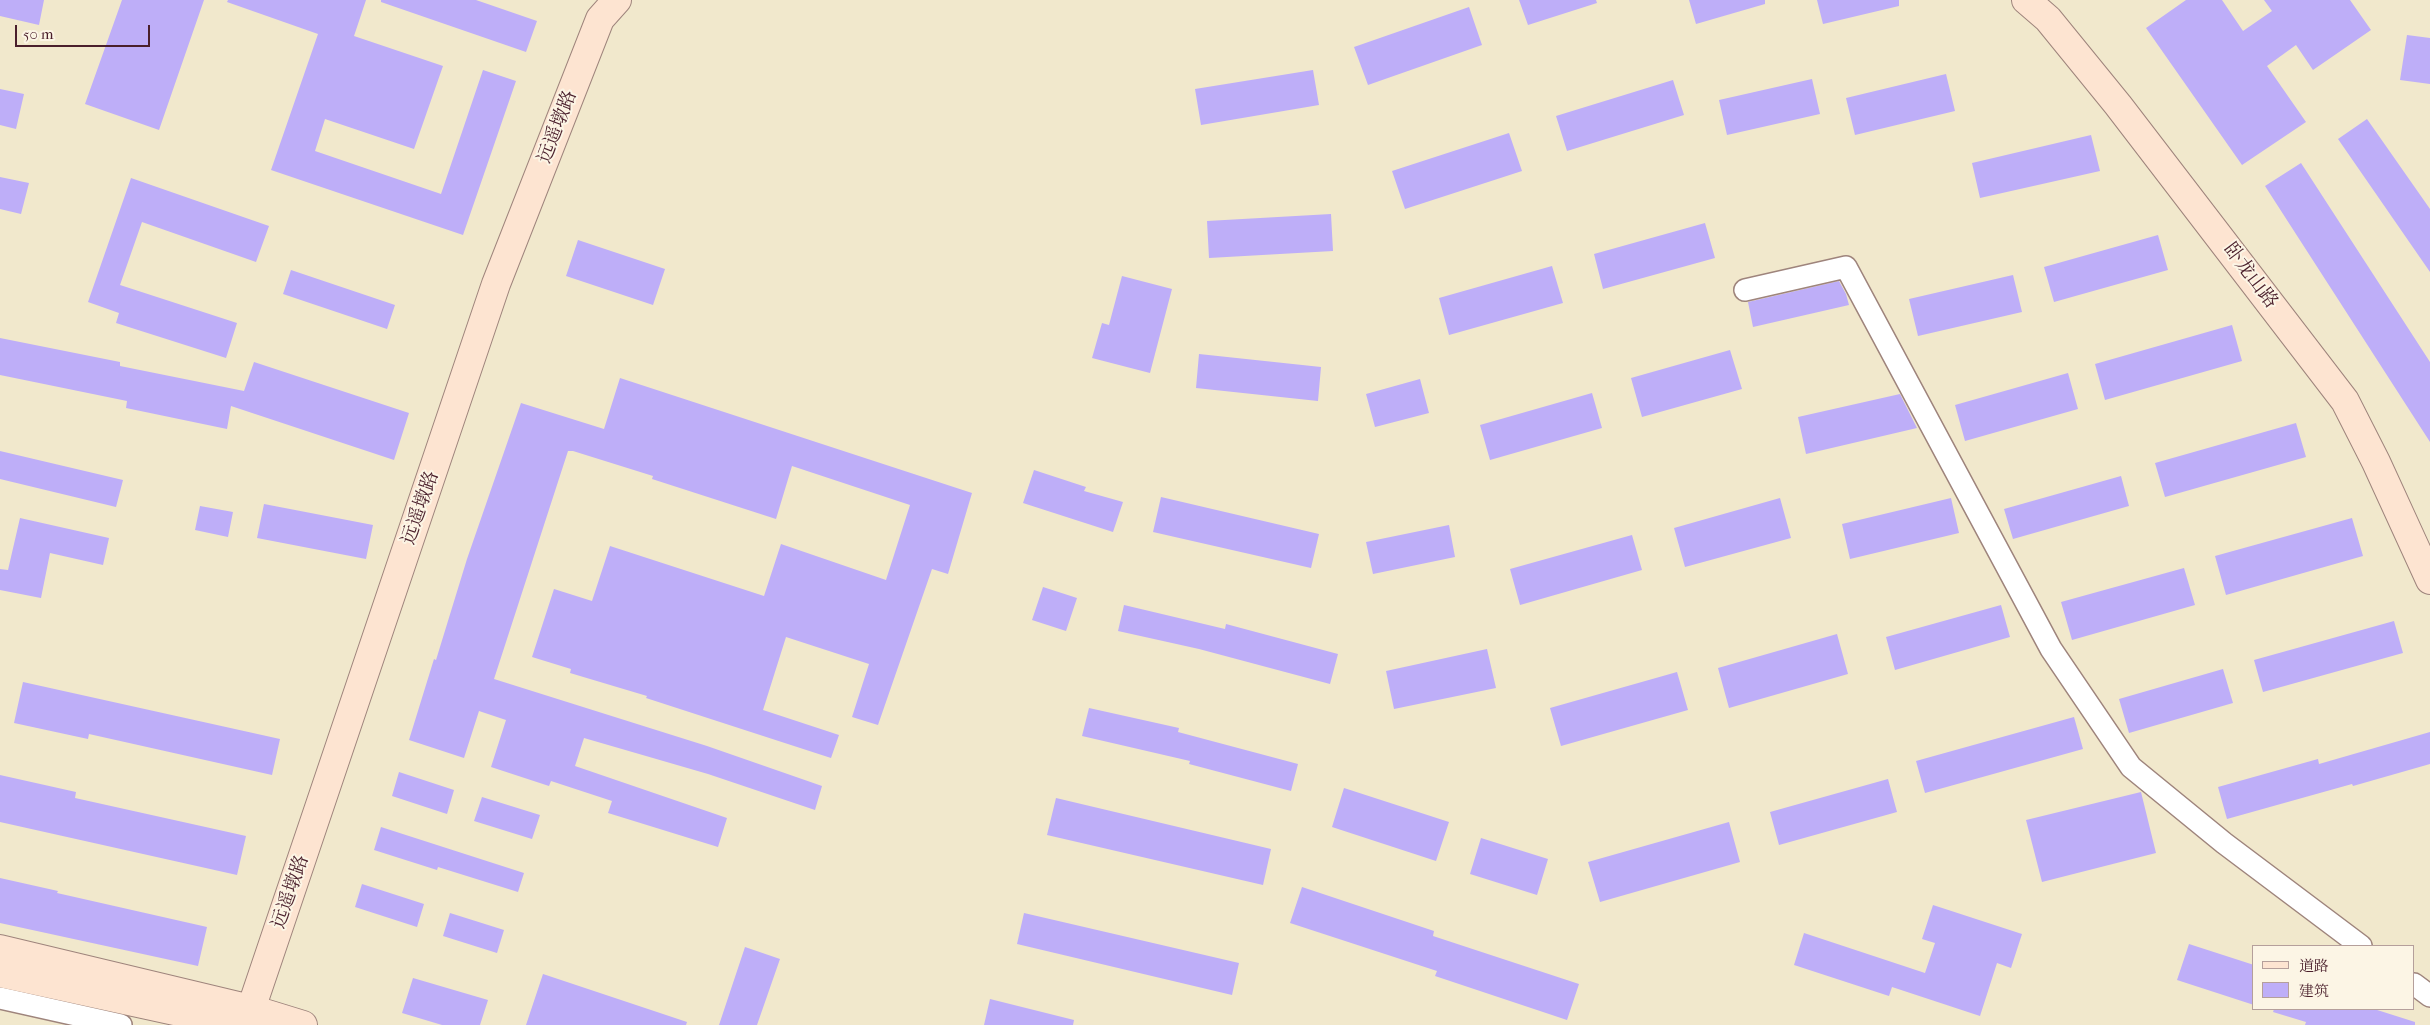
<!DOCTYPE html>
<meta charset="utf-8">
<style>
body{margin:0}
#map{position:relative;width:2430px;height:1025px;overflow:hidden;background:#f1e8cc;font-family:"IM FELL French Canon","Noto Serif SC",serif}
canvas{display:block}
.legend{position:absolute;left:2252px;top:945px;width:162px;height:65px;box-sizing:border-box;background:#fcf5e5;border:1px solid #b59f9b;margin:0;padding:6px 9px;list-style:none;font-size:15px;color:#4a1f2b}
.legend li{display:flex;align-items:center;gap:10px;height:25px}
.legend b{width:25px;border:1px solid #b59f9b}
.scale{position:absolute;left:15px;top:25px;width:135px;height:22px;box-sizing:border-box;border:2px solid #4a1f2b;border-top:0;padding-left:6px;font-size:15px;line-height:18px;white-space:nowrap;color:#4a1f2b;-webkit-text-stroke:4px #fcf5e5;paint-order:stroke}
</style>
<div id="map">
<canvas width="2430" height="1025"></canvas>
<ul class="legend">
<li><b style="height:6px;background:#fde4d1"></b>道路</li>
<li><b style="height:14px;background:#beaef8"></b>建筑</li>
</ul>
<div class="scale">50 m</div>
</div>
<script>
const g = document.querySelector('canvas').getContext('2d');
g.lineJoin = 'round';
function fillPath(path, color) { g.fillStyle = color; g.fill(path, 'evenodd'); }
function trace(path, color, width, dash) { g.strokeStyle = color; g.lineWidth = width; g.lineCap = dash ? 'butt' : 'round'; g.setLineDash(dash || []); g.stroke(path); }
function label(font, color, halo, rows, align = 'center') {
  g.font = font + ' "IM FELL French Canon","Noto Serif SC",serif'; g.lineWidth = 4; g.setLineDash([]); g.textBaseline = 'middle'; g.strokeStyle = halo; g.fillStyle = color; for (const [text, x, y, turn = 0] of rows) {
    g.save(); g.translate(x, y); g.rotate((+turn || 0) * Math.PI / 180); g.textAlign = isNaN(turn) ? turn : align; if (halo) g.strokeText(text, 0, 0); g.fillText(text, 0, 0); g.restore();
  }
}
const building = new Path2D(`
 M0 0H44L39 25 0 16Z
 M122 0H204L159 130 85 104Z
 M228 0H366L354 36 443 66 414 149 325 119 315 151 441 194 483 70 516 81 463 235 271 170 318 34 227 2Z
 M381 0H476L537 21 526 52 381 2Z
 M1519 0H1596L1597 3 1528 25Z
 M1689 0H1765V4L1696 24Z
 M1817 0H1899V6L1823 24Z
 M2186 0H2222L2243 31 2272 11 2264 0H2350L2371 30 2313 70 2296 45 2267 66 2306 122 2242 165 2146 28Z
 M1469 7 1482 45 1368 85 1354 47Z
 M2407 35 2430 38V84L2400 80Z
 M1313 70 1319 105 1201 125 1195 89Z
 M1946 74 1955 111 1855 135 1846 98Z
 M1812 79 1820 114 1727 135 1719 100Z
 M1673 80 1684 115 1567 151 1556 116Z
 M0 89 24 94 16 129 0 125Z
 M2367 119 2430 209V272L2338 139Z
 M1509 133 1522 171 1405 209 1392 171Z
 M2091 135 2100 171 1980 198 1972 163Z
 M2301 163 2430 362V442L2265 186Z
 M0 177 29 183 21 214 0 209Z
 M131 178 269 226 256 262 142 222 120 285 237 323 226 358 116 323 119 313 88 302Z
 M1331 214 1333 251 1209 258 1207 221Z
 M1705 223 1715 258 1603 289 1594 254Z
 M2158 235 2168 270 2054 302 2044 267Z
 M578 240 665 269 653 305 566 276Z
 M1552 266 1563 303 1449 335 1439 298Z
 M291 270 395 305 387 329 283 294Z
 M2013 275 2022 312 1918 336 1909 299Z
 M1122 276 1172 289 1150 373 1092 358 1102 323 1109 325Z
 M1839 281 1846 294 1849 305 1753 327 1748 302Z
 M2232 325 2242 361 2105 400 2095 364Z
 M0 338 120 362V366L244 391 254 362 409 413 394 460 231 406 227 429 126 408 127 401 0 375Z
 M1730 350 1742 389 1642 417 1631 378Z
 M1199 354 1321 367 1318 401 1196 388Z
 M2068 373 2078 409 1965 441 1955 405Z
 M620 378 972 493 948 574 932 569 878 725 852 717 869 664 786 637 763 710 839 735 831 758 646 698 647 696 570 673 571 669 532 657 554 589 592 601 610 546 764 596 781 544 886 580 910 505 792 466 776 519 652 479 653 476 573 451H568L494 679 707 746 822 786 815 810 708 774 584 738 575 766 727 818 718 847 608 813 612 801 551 781 549 786 491 767 506 720 479 711 464 758 409 740 434 659 436 660 467 559 521 403 604 429Z
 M1420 379 1429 413 1375 427 1366 394Z
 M1592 393 1602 428 1490 460 1480 425Z
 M1900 394 1917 428 1806 454 1798 417Z
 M2296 423 2306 457 2165 497 2155 463Z
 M0 451 123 480 116 507 0 479Z
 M1034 470 1086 487 1084 491 1123 502 1113 532 1023 503Z
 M2121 476 2129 506 2013 539 2004 509Z
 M1161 497 1319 534 1311 568 1153 532Z
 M1780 498 1791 538 1685 567 1674 528Z
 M1951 498 1959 533 1850 559 1842 524Z
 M264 504 373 525 366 559 257 538Z
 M200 506 233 512 228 537 195 530Z
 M20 518 109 538 103 565 50 553 41 598 0 590V569L8 570Z
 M2352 518 2363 556 2226 595 2215 556Z
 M1449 525 1455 557 1373 574 1366 542Z
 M1632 535 1642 570 1520 605 1510 569Z
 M2184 568 2195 605 2072 640 2061 602Z
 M1043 587 1077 598 1066 631 1032 620Z
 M1124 605 1225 629 1226 624 1338 654 1330 684 1199 649 1118 631Z
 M2001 605 2010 637 1895 670 1886 637Z
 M2394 621 2403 653 2263 692 2254 660Z
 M1837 634 1848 674 1729 708 1718 668Z
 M1487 649 1496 688 1394 709 1386 671Z
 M2223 669 2233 703 2129 733 2119 699Z
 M1677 672 1688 710 1561 746 1550 708Z
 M23 682 280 739 272 775 89 734 88 739 14 723Z
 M1089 708 1179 728 1178 732 1298 764 1291 791 1189 764 1190 761 1082 736Z
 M2074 717 2083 749 1925 793 1916 761Z
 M2430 732V764L2353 786 2352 784 2227 819 2218 787 2318 759 2319 764Z
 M399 772 454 790 447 814 392 796Z
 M0 775 76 792 75 798 246 836 237 875 0 822Z
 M1888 779 1897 812 1779 845 1770 812Z
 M1344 788 1449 822 1436 861 1332 827Z
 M2141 792 2156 853 2042 882 2026 820Z
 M482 797 540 815 532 839 474 821Z
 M1056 798 1271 849 1263 885 1047 835Z
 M1729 822 1740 862 1600 902 1588 862Z
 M381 827 524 873 518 892 438 867 437 870 374 850Z
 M1481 838 1548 859 1537 895 1470 874Z
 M0 878 58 891 57 893 207 927 198 966 0 923Z
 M362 884 424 904 417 927 355 907Z
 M1302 887 1434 931 1433 936 1579 984 1567 1020 1435 976 1437 971 1290 923Z
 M1933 905 2022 934 2011 968 1997 963 1980 1016 1892 987 1889 996 1794 965 1804 933 1925 973 1935 943 1922 939Z
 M450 913 504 930 497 953 443 936Z
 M1024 913 1239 963 1232 995 1017 944Z
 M2189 944 2254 965V1005L2177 980Z
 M745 947 780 959 757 1025H719Z
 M543 974 687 1022 686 1025H526Z
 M413 978 488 1000 480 1025H442L402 1013Z
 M990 999 1074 1020 1073 1025H984Z
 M2274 1009H2374L2415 1022V1025H2305L2306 1022 2273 1012Z`);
const street = new Path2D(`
 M1745 290 1846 267 2051 649 2131 767 2224 843 2361 946
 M2414 984 2430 996
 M0 998 121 1025`);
const secondary = new Path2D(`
 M2026 0 2048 19 2118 105 2345 401 2376 462 2430 580
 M0 949 251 1009 303 1025
 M0 973 239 1025
 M243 1025 251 1009 496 284 600 19 617 0`);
const streetNames = [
 ["远遥墩路",558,127,-69],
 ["卧龙山路",2250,276,53],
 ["远遥墩路",421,508,-71],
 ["远遥墩路",291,892,-71]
];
fillPath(building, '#beaef8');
trace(street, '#9e847c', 24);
trace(secondary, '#9e847c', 30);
trace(street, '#fff', 21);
trace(secondary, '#fde4d1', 28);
label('19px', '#4a1f2b', '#fcf5e5', streetNames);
</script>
